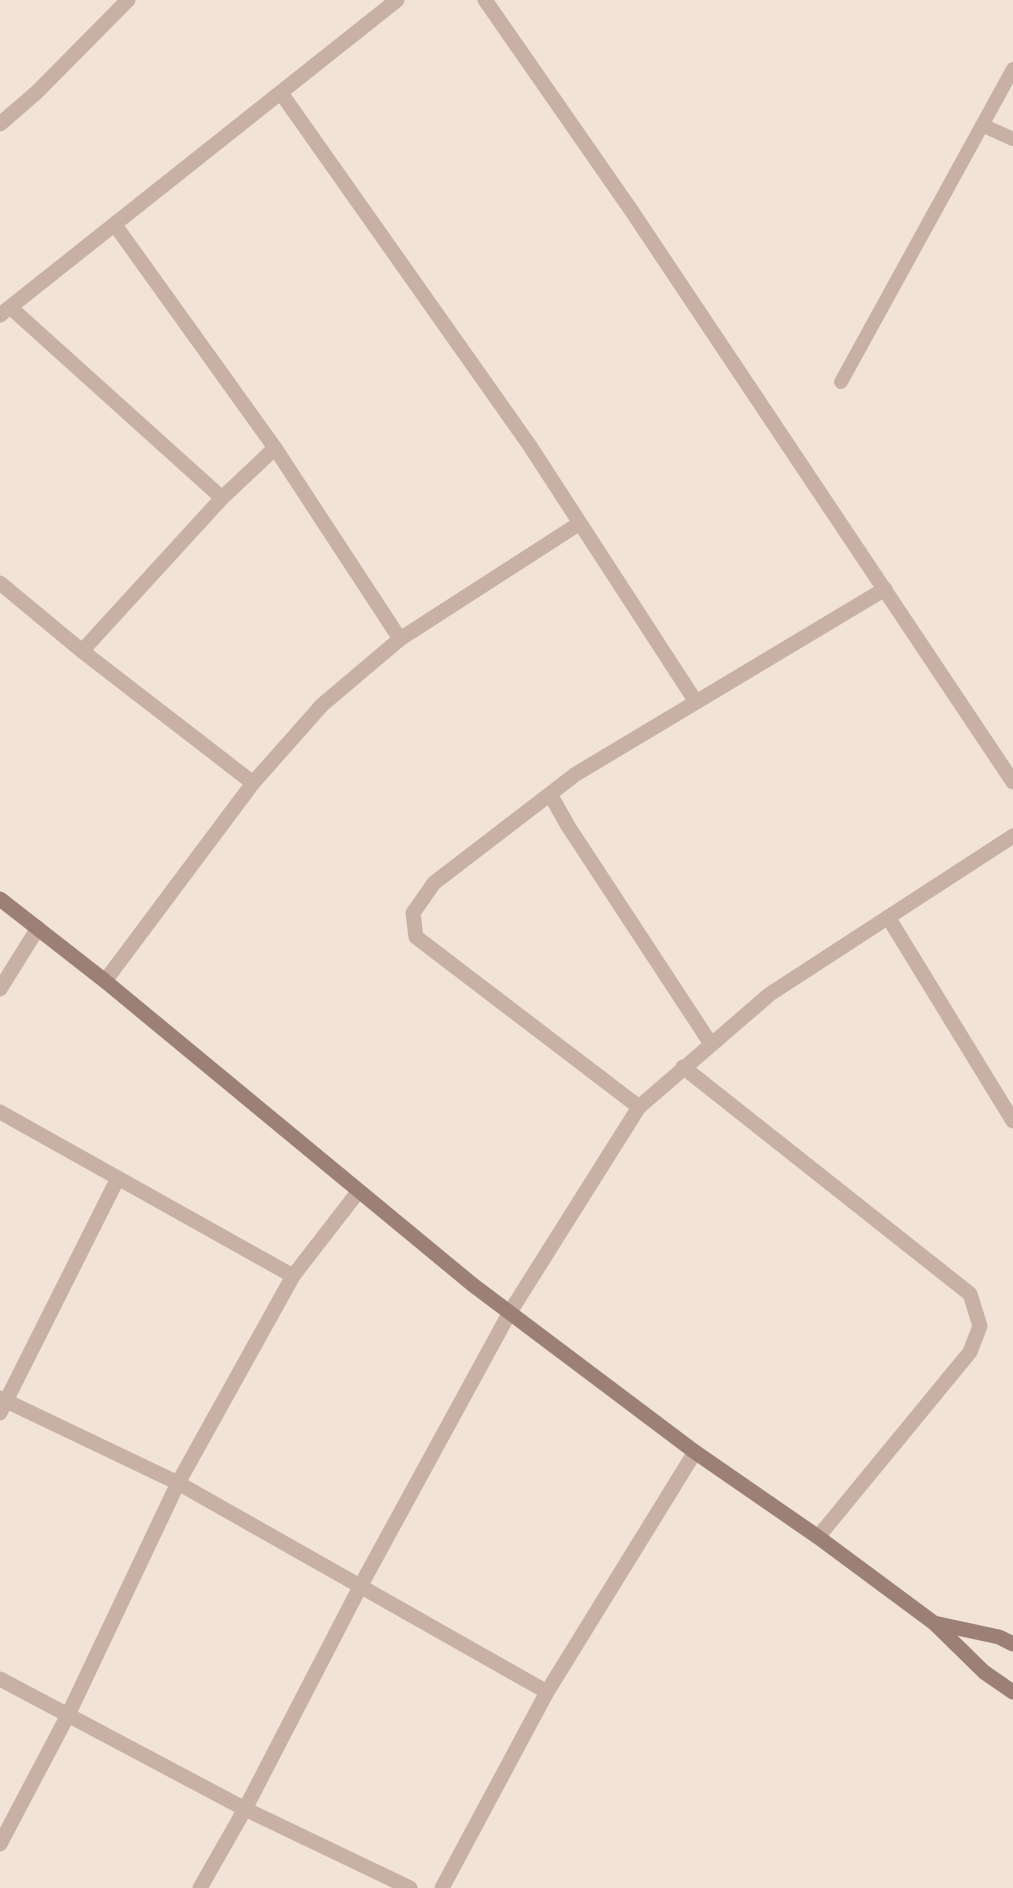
<!DOCTYPE html>
<style>
body{margin:0}
canvas{display:block;background:#f1e3d8}
</style>
<canvas width="1013" height="1888"></canvas>
<script>
const g = document.querySelector('canvas').getContext('2d');
g.lineJoin = 'round';
function trace(path, color, width, dash) { g.strokeStyle = color; g.lineWidth = width; g.lineCap = dash ? 'butt' : 'round'; g.setLineDash(dash || []); g.stroke(path); }
const lane = new Path2D(`
 M982 125 1013 139
 M841 382 1013 69`);
const street = new Path2D(`
 M485 0 631 210 1013 782
 M281 93 530 446 696 702
 M0 124 37 92 128 0
 M115 225 275 448 400 639
 M10 307 222 498
 M0 315 397 0
 M0 583 82 651 253 783
 M82 651 222 498 275 448
 M550 794 568 826 711 1044
 M888 917 1013 1121
 M105 981 253 783 322 705 400 639 580 523
 M0 989 38 928
 M683 1067 970 1294 980 1326 970 1352 818 1537
 M639 1107 416 937 413 913 434 883 576 774 885 589
 M0 1112 293 1276
 M0 1398 178 1483 547 1692 695 1452
 M0 1413 118 1178
 M0 1679 245 1809 410 1888
 M0 1844 68 1715 178 1483 293 1276 358 1192
 M200 1888 245 1809 361 1585 510 1312 639 1107 770 994 1013 836
 M442 1888 547 1692`);
const secondary = new Path2D(`
 M0 899 105 981 473 1285 695 1452 818 1537 934 1623 984 1672 1013 1692
 M934 1623 999 1637 1013 1644`);
trace(lane, '#c8b1a4', 14);
trace(street, '#c8b1a4', 15);
trace(secondary, '#9c8076', 15);
</script>
